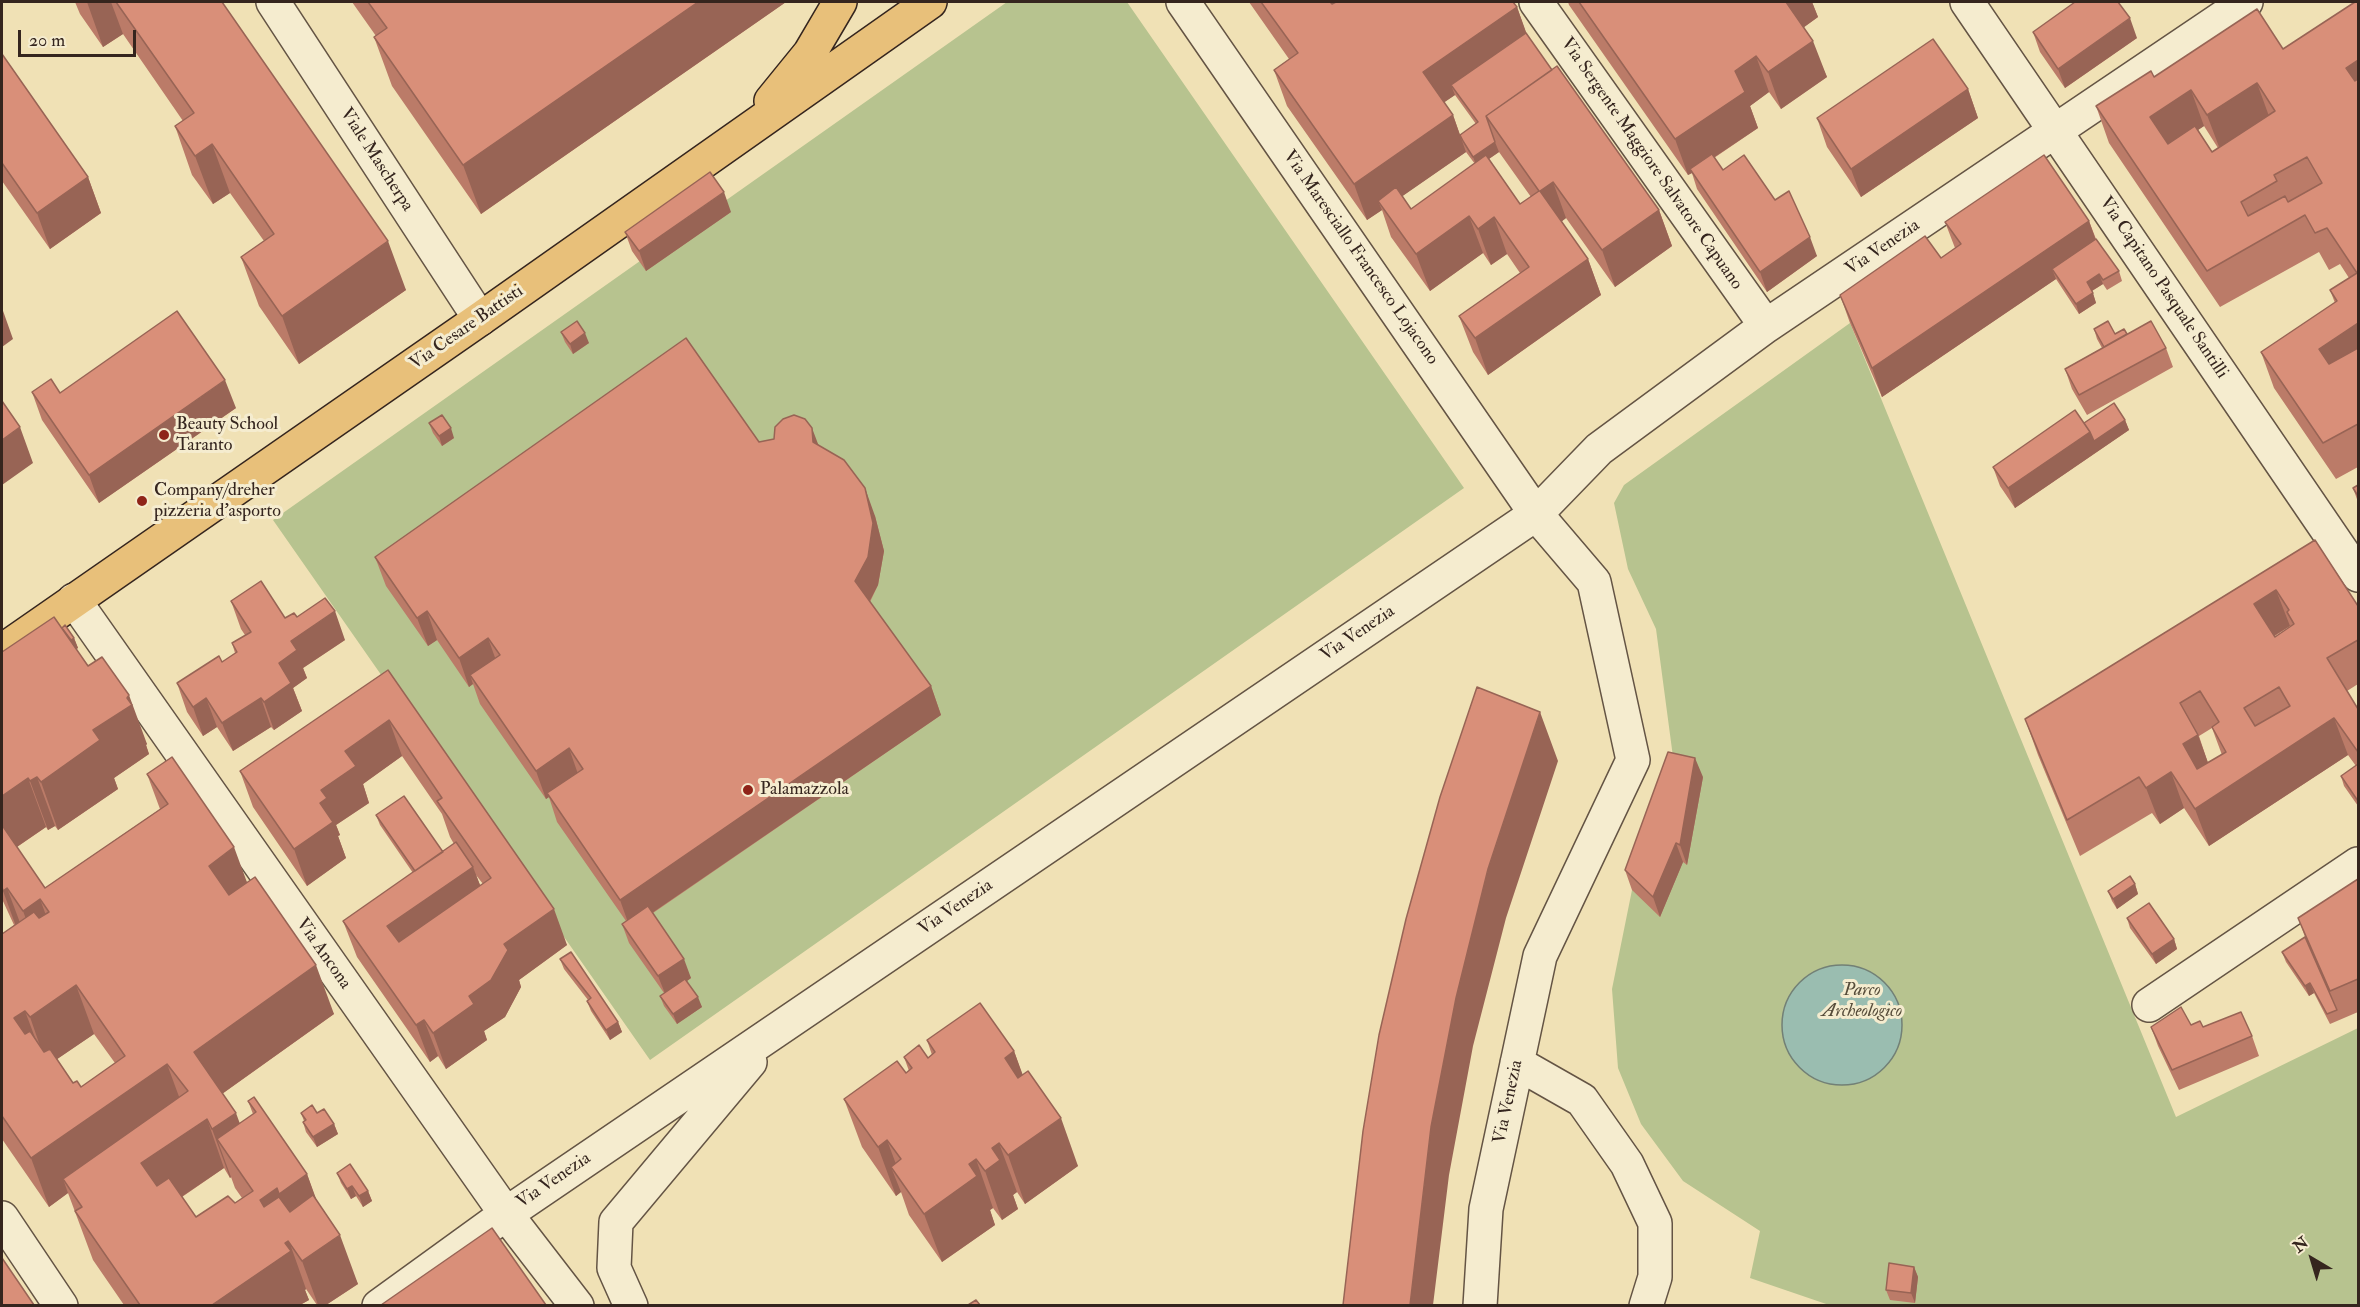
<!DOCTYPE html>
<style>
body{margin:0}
#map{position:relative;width:2360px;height:1307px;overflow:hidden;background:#f0e1b5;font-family:"IM FELL Double Pica",serif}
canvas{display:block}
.frame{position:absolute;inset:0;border:3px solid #35251e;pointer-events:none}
.north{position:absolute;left:2282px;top:1229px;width:60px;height:60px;-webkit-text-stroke:4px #f5eccf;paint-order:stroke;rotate:322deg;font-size:16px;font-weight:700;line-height:24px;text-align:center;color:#35251e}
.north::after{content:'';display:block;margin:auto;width:21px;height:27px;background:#35251e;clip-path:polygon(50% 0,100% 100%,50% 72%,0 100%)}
.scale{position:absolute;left:18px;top:30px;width:118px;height:27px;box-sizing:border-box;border:3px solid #35251e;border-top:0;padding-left:8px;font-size:18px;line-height:21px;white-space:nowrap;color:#35251e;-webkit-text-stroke:4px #f5eccf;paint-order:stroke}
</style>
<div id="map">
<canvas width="2360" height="1307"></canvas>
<div class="frame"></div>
<div class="north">N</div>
<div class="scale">20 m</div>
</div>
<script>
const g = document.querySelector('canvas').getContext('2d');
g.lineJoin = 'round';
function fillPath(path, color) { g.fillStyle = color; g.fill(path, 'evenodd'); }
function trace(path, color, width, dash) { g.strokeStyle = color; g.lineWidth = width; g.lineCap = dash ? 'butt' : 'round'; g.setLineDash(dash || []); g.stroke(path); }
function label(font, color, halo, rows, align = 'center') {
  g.font = font + ' "IM FELL Double Pica",serif'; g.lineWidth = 6; g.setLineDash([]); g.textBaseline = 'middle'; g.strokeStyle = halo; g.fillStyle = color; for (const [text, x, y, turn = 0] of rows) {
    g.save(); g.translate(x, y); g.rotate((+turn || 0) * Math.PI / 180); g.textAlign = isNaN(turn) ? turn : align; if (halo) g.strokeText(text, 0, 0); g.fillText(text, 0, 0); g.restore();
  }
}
const green = new Path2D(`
 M1007 2H1127L1464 488 650 1060 273 520Z
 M1850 323 2176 1117 2358 1028V1305L1832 1306 1750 1278 1760 1231 1683 1181 1641 1124 1618 1068 1612 989 1632 890 1675 772 1656 629 1628 569 1614 503 1624 485Z`);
const water = new Path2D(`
 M1782 1025a60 60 0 1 1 120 0a60 60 0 1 1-120 0Z`);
const minor = new Path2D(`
 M273 2 480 319
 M1183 2 1536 514 1594 582 1633 760 1540 956 1486 1209 1480 1306
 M1536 2 1766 326
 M1967 2 2358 575
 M74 600 506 1214 577 1306
 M2149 1005 2358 864
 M1517 1063 1582 1100 1627 1164 1655 1223V1277L1646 1306
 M2 1218 61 1306
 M379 1306 506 1214 1536 514 1599 449 1766 326 2246 2
 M631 1306 614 1268 616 1222 750 1062`);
const major = new Path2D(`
 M771 101 810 53 840 2
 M2 651 480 319 930 2`);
const wall = new Path2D(`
 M75 2H222L406 290 299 364 259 306 241 257 264 241 230 193 213 204 192 175 175 126 183 121 123 34 103 47 80 14Z
 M352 2H786L481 214 392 86 374 37 376 36Z
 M1249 2H1513L1517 7 1526 33 1552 70 1659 210 1672 246 1615 287 1566 218 1561 222 1588 259 1601 295 1488 375 1473 352 1459 316 1520 273 1507 254 1491 265 1483 253 1430 291 1391 237 1382 210 1367 220 1287 106 1274 70 1289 59ZM1455 95 1476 124 1460 135 1453 115 1444 102ZM1466 152 1475 164 1411 209 1402 196ZM1499 152 1531 197 1520 204 1489 159Z
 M1568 2H1812L1818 17 1804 27 1827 77 1781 109 1769 92 1750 106 1758 128 1714 158 1723 170 1775 200 1817 256 1767 292 1697 189 1692 173 1688 175 1569 5Z
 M2358 2V467L2336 479 2274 388 2261 352 2335 303 2330 290 2349 278 2340 264 2329 270 2319 252 2220 307 2109 143 2096 106 2154 77 2283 49ZM2204 126 2218 148 2212 152 2198 130Z
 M2033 32 2137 38 2065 88 2040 52Z
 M2 54 88 177 101 213 50 249 2 181Z
 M1968 89 1978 118 1861 197 1827 147 1817 118Z
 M731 212 646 271 632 251 625 232Z
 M2089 221 2096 239 2119 271 2122 281 2107 290 2103 284 2092 291 2096 303 2079 314 2056 279 1882 397 1850 323 1840 295 1941 258 1955 248 1945 222Z
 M2094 329 2115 334H2127L2166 348 2173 367 2087 415 2072 389 2065 369 2102 348 2097 339Z
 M561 332 589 343 573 354 565 342Z
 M32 392 60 393 236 408 99 503 42 420Z
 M2125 420 2129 430 2015 508 2000 486 1993 467 2084 423Z
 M429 423 454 438 442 446 433 433Z
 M759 442 819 445 875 516 884 551 878 585 870 602 931 686 941 715 653 913 691 978 687 981 702 1007 677 1024 664 1006 660 996 664 993 629 943 622 924 626 921 557 822 549 797 546 799 480 704 473 684 469 687 437 640 428 646 386 586 375 557Z
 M2358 485V502L2353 488Z
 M2315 540 2358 606V684L2347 691 2358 709V806L2344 786 2341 776 2356 766 2348 755 2209 846 2184 808 2160 824 2152 813 2080 856 2038 755 2025 719ZM2290 626V627L2275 637V636ZM2212 728 2222 755 2208 763 2199 736Z
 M231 601 285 618 297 617 345 640 303 668 307 678 293 688 302 711 274 730 271 727 233 751 217 727 203 736 187 712 177 683 222 662 235 653 232 643 245 635 241 629Z
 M62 628 74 638 78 648 76 649 147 744 146 745 149 754 114 778 118 789 58 830 55 826 48 830 46 827 17 847 45 888 160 809 147 774 247 882 334 1014 222 1094 240 1124 253 1114 248 1101 307 1174 316 1200 358 1284 326 1305H317L306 1289 305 1290 309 1300 300 1305H124L93 1260 68 1193 49 1207 2 1139V934L14 925 2 899V652ZM94 1034 115 1063 81 1087 73 1083 57 1059ZM224 1168 230 1178 231 1177 235 1188 242 1198 235 1203 196 1217 182 1197Z
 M388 670 567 945 519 980 521 987 505 1017 484 1031 487 1040 446 1069 438 1056 430 1062 357 957 343 921 413 873 380 825 376 815 443 852 454 844 450 837 442 814 402 756 363 784 369 803 336 825 340 835 338 836 346 858 307 886 253 807 240 771ZM476 875 483 884 480 885Z
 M1703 777 1687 865 1683 862 1660 917 1632 890 1625 870Z
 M2358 879V1012L2330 1024 2314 993 2309 996 2286 962 2282 952 2305 937 2298 918Z
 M2135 884 2138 894 2117 909 2112 901 2108 891Z
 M2127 918 2174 939 2177 949 2156 964 2130 928Z
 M560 959 618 1022 622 1032 610 1040 591 1011 587 1001 588 1000 564 969Z
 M2191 1025 2252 1036 2259 1056 2179 1090 2158 1046 2151 1027Z
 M927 1040 1014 1051 1022 1074 1078 1166 1025 1204 1017 1192 1013 1195 1018 1209 1002 1220 993 1208 990 1210 995 1225 942 1262 909 1215 901 1192 896 1196 862 1147 844 1099 906 1073 909 1071 904 1057 928 1058 932 1055Z
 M301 1113H317L334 1124 338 1134 317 1147 306 1132 303 1122 304 1121Z
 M337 1173 368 1191 372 1201 363 1207 356 1196 351 1199 341 1183Z
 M1914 1267 1918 1277 1915 1303 1890 1300 1886 1290Z`);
const shadedWall = new Path2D(`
 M87 2H111L123 34 103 47Z
 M698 2H786L481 214 463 165Z
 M1784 2H1812L1818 17 1796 33Z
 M1517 7 1530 43 1451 85 1455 95 1436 108 1423 72Z
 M2130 18 2137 38 2065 88 2058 69Z
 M1813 41 1827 77 1781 109 1768 72Z
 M1756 56 1769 92 1750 106 1758 128 1692 172 1690 169 1692 173 1688 175 1675 139 1735 71Z
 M2358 60V101L2346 68Z
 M2257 83 2270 119 2221 152 2207 115Z
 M1968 89 1978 118 1861 197 1851 169Z
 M2191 90 2204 126 2163 153 2150 117Z
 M1453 115 1466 152 1384 209 1378 201 1382 210 1367 220 1354 184Z
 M1495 142 1499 152 1477 167 1473 157Z
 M212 144 230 193 213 204 195 156Z
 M88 177 101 213 50 249 37 213Z
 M1553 182 1566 218 1553 228 1540 191Z
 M724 192 731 212 646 271 639 251Z
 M1659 210 1672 246 1615 287 1602 250Z
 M1469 216 1483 253 1430 291 1416 254Z
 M1494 217 1507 254 1491 265 1478 229Z
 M2089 221 2099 249 2052 269 2056 279 1882 397 1872 368Z
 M1810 237 1817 256 1767 292 1760 272Z
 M388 241 406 290 299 364 282 316Z
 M1588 259 1601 295 1488 375 1475 338Z
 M2099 274 2103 284 2090 292 2087 282Z
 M2093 293 2096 303 2079 314 2076 304Z
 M2 308 13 339 2 347Z
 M2358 323V368L2332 385 2319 349Z
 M585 333 589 343 573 354 570 344Z
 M225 380 236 408 99 503 89 475Z
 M2125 420 2129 430 2015 508 2008 488 2090 432Z
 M20 427 33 463 2 485V440Z
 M451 428 454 438 442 446 439 436Z
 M812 428 823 457 813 442Z
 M865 488 875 516 884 551 878 585 865 610 855 581Z
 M2276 590 2290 626 2267 640 2254 604Z
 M335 611 345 640 303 668 307 678 293 688 302 711 274 730 264 702 279 663 291 641Z
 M427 611 437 640 428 646 417 618Z
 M74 638 78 648 62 658 59 648Z
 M488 638 498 666 470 675 473 684 469 687 459 658Z
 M931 686 941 715 630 928 620 900Z
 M129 695 147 744 146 745 149 754 114 778 118 789 58 830 41 782 127 698Z
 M206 698 217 727 203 736 193 707Z
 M261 698 271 727 233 751 222 723Z
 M1540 712 1558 761 1506 918 1473 1046 1449 1175 1433 1305H1410L1431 1127 1456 998 1488 869Z
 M2334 718 2348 755 2209 846 2195 809Z
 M389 720 402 756 363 784 369 803 336 825 340 835 338 836 346 858 307 886 294 849 320 803 321 790 345 751Z
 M2198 735 2211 771 2196 781 2183 744Z
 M569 748 579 777 547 793 549 797 546 799 536 771Z
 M1695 758 1703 777 1687 865 1680 845Z
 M2171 772 2184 808 2160 824 2146 788Z
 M37 777 55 826 48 830 30 781Z
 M28 778 46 827 2 857V796Z
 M1676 843 1683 862 1660 917 1653 897Z
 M234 847 252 896 226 914 209 866Z
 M473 867 487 903 401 962 387 926Z
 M2135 884 2138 894 2117 909 2113 899Z
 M7 888 25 936 21 940 3 891Z
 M40 899 58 948 41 959 23 911Z
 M554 909 567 945 519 980 521 987 505 1017 484 1031 487 1040 446 1069 433 1033 469 996 504 944Z
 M2174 939 2177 949 2156 964 2152 954Z
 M684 959 691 978 666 996 658 976Z
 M316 965 334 1014 212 1101 194 1052Z
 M2310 983 2314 993 2309 996 2305 986Z
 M76 985 94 1034 47 1066 30 1017Z
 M698 997 702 1007 677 1024 673 1014Z
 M25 1011 43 1059 14 1018Z
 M424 1020 438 1056 430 1062 416 1025Z
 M618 1022 622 1032 610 1040 606 1030Z
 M1014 1051 1032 1100 1005 1058Z
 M167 1064 185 1113 63 1179 68 1193 49 1207 31 1158Z
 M236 1113 254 1162 217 1139 231 1177 230 1178 212 1129Z
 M1061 1118 1078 1166 1025 1204 1008 1155Z
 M207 1119 224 1168 159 1212 141 1163Z
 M334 1124 338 1134 317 1147 313 1137Z
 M887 1140 903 1183 891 1167 901 1192 896 1196 878 1147Z
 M999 1143 1017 1192 1013 1195 1018 1209 1002 1220 985 1171 992 1148Z
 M976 1159 993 1208 990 1210 995 1225 942 1262 924 1214 969 1164Z
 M307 1174 325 1223 289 1241 306 1289 305 1290 309 1300 300 1305H212L260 1200 277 1188Z
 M352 1186 356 1196 351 1199 347 1189Z
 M368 1191 372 1201 363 1207 359 1196Z
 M340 1235 358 1284 326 1305H318L302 1261Z
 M1914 1267 1918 1277 1915 1303 1911 1293Z`);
const building = new Path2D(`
 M116 2H222L388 241 282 316 241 257 274 234 212 144 195 156 175 126 194 113Z
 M368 2H698L463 165 374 37 387 28Z
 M1261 2H1330L1332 4 1336 2H1513L1517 7 1423 72 1453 115 1354 184 1274 70 1298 53Z
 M1579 2H1786L1813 41 1768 72 1756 56 1735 71 1745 92 1675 139Z
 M2075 2H2118L2130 18 2058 69 2033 32Z
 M2355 2H2358V60L2346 68 2355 81 2358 79V323L2319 349 2329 364 2358 348V424L2323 443 2261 352 2337 301 2330 290 2357 273 2327 228 2315 233 2305 215 2207 271 2096 106 2151 71 2154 77 2257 9 2283 49ZM2257 83 2275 111 2212 152 2195 126 2168 144 2150 117 2191 90 2207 115ZM2307 157 2322 183 2288 202 2285 196 2248 216 2241 202 2277 181 2274 175Z
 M1526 33 1552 70 1486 116 1495 142 1473 157 1463 141 1460 135 1478 122 1451 85Z
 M1933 39 1968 89 1851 169 1817 118Z
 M2 54 88 177 37 213 2 163Z
 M1557 66 1659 210 1602 250 1553 182 1540 191 1588 259 1475 338 1459 316 1529 267 1494 217 1478 229 1469 216 1416 254 1378 201 1396 187 1411 209 1486 155 1520 204 1539 191 1486 116Z
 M1712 154 1723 170 1744 155 1775 200 1789 191 1810 237 1760 272 1690 169Z
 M2044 155 2089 221 1872 368 1840 295 1925 236 1941 258 1961 244 1945 222Z
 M710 172 724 192 639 251 625 232Z
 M2096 239 2119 271 2103 280 2099 274 2087 282 2093 293 2076 304 2052 269Z
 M177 311 225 380 89 475 32 392 51 379 60 393Z
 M577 321 585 333 570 344 561 332Z
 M2108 321 2115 334 2124 329 2127 334 2104 347 2094 329Z
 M2151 321 2166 348 2079 395 2065 369Z
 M686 338 759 442 774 439 775 427 783 419 794 415 805 419 812 428 813 442 844 460 865 488 873 523 868 557 855 581 931 686 620 900 547 793 583 769 569 748 536 771 470 675 500 655 488 638 459 658 427 611 417 618 375 557Z
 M2 401 20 427 2 440Z
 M2114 403 2125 420 2094 441 2090 432 2084 423Z
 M2075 410 2090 432 2008 488 1993 467Z
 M442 415 451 428 439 436 429 423Z
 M2358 485V496L2353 488Z
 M2315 540 2358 606V640L2327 658 2358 709V752L2334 718 2195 809 2171 772 2146 788 2139 777 2067 820 2025 719ZM2276 590 2289 610 2287 612 2294 624 2275 637 2254 604ZM2279 687 2290 706 2255 726 2244 708ZM2200 691 2219 722 2212 727 2226 752 2197 769 2183 744 2198 735 2180 703Z
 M261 581 285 618 294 613 297 617 325 598 335 611 291 641 297 650 279 663 291 683 264 702 261 698 222 723 206 698 193 707 177 683 219 656 222 662 237 652 232 643 251 632 231 601Z
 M54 617 88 666 102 657 129 695 127 698 132 705 93 730 100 740 41 782 37 777 30 781 28 778 2 796V652Z
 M65 625 74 638 71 640 62 628Z
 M388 670 554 909 504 944 508 950 491 980 469 996 474 1004 433 1033 424 1020 416 1025 343 921 456 842 473 867 387 926 399 942 491 878 437 801 442 798 389 720 345 751 356 766 321 790 327 798 320 803 333 822 294 849 240 771Z
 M1477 687 1540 712 1488 869 1456 998 1431 1127 1410 1305H1343L1363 1131 1379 1035 1406 919 1440 797Z
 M1668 752 1695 758 1680 845 1676 843 1653 897 1625 870Z
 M172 757 234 847 209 866 229 895 255 877 316 965 194 1052 236 1113 212 1129 207 1119 141 1163 157 1186 169 1178 196 1217 228 1196 235 1203 253 1191 217 1139 256 1112 248 1101 254 1097 307 1174 279 1194 277 1188 260 1200 264 1207 279 1197 290 1212 313 1195 340 1235 302 1261 288 1241 285 1243 291 1251 212 1305H140L75 1211 82 1207 63 1179 188 1091 167 1064 31 1158 2 1116V934L34 912 39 918 49 912 40 899 23 911 7 888 3 891 2 887V825L45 888 168 804 147 774ZM76 985 125 1056 81 1087 77 1081 73 1083 50 1049 44 1052 30 1031 25 1034 14 1018 25 1011 30 1017Z
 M2358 764V801L2341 776Z
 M404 796 443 852 415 871 376 815Z
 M2130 876 2135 884 2113 899 2108 891Z
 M2358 879V979L2330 991 2298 918Z
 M2149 903 2174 939 2152 954 2127 918Z
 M648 906 684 959 658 976 622 924Z
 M2305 937 2337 1010 2327 1014 2310 983 2305 986 2282 952Z
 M571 952 618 1022 606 1030 587 1001 591 998 560 959Z
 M685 979 698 997 673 1014 660 996Z
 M980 1003 1014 1051 1005 1058 1018 1078 1028 1071 1061 1118 1008 1155 999 1143 992 1148 1000 1160 985 1171 976 1159 969 1164 977 1176 924 1214 891 1167 901 1159 887 1140 878 1147 844 1099 897 1061 906 1073 912 1068 904 1057 919 1045 928 1058 935 1052 927 1040Z
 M2181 1007 2191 1025 2200 1021 2203 1027 2241 1012 2252 1036 2172 1070 2151 1027Z
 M312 1105 317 1113 324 1109 334 1124 313 1137 303 1122 306 1120 301 1113Z
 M350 1164 368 1191 359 1196 352 1186 347 1189 337 1173Z
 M492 1228 546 1305H381Z
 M2 1258 34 1305H2Z
 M1889 1263 1914 1267 1911 1293 1886 1290Z
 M976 1300 980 1305H968Z`);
const markers = [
 [164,435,6,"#8f2418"],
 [142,501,6,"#8f2418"],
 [748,790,6,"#8f2418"]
];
const streetNames = [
 ["Viale Mascherpa",376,160,57],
 ["Via Sergente Maggiore Salvatore Capuano",1651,164,55],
 ["Via Venezia",1883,248,-34],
 ["Via Maresciallo Francesco Lojacono",1360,258,55],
 ["Via Capitano Pasquale Santilli",2163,288,56],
 ["Via Cesare Battisti",467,328,-35],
 ["Via Venezia",1358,634,-34],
 ["Via Venezia",956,908,-34],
 ["Via Ancona",323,954,55],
 ["Via Venezia",1509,1102,-78],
 ["Via Venezia",554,1181,-34]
];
const poiNames = [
 ["Beauty School",176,425],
 ["Taranto",176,446],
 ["Company/dreher",154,491],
 ["pizzeria d'asporto",154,512],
 ["Palamazzola",760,790]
];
const parkNames = [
 ["Parco",1862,991],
 ["Archeologico",1862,1012]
];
fillPath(green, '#b7c38f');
fillPath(water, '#9abdb0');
trace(water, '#728076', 1.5);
trace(minor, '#645444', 36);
trace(major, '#35251e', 36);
trace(minor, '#f5eccf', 33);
trace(major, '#e8c07a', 33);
fillPath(wall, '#bb7b68');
fillPath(shadedWall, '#986455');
fillPath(building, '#d98f79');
trace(building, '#986455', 1.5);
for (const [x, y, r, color] of markers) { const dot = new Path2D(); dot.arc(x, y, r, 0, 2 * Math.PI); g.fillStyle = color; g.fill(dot); trace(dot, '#f5eccf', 2); }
label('18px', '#35251e', '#f5eccf', streetNames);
label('18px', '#35251e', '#f5eccf', poiNames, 'left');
label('italic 18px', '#564c3a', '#f5eccf', parkNames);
</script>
